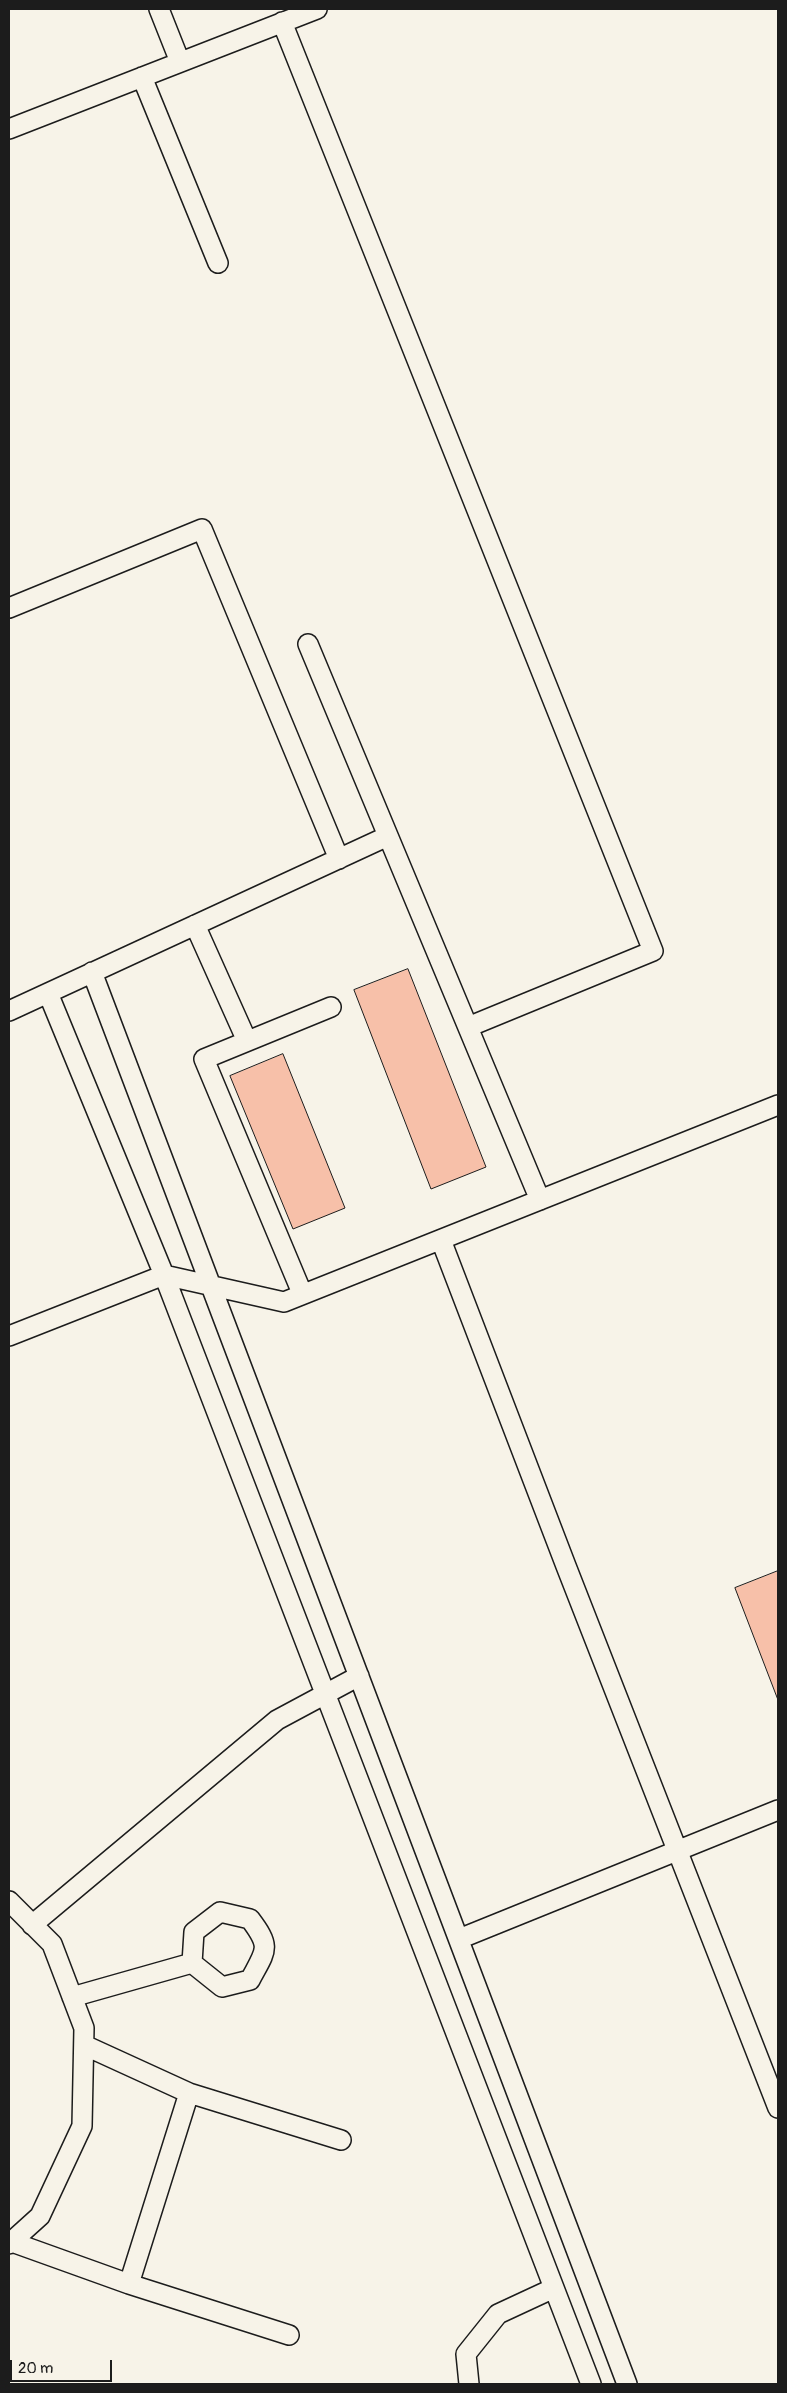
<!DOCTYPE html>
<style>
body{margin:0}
#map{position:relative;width:787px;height:2393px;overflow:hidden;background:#f7f3e8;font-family:Pangolin,sans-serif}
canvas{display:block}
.frame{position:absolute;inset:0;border:10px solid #1c1c1c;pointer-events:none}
.scale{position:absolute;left:10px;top:2360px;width:102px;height:22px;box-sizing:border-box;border:2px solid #1c1c1c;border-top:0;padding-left:6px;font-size:15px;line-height:18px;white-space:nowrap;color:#1c1c1c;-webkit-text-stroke:4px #f7f3e8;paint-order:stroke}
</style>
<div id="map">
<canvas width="787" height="2393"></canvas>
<div class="frame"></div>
<div class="scale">20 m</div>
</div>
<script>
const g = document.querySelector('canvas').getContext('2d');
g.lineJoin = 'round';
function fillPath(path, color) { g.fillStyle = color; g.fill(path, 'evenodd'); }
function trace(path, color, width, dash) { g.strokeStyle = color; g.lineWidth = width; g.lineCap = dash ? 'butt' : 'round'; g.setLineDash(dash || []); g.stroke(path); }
const building = new Path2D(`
 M408 969 486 1167 431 1189 354 990Z
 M283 1054 345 1208 293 1229 230 1076Z
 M778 1571V1700L735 1588Z`);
const service = new Path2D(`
 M159 9 180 62
 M282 22 653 951 468 1027
 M142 77 218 263
 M9 129 317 9
 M9 608 202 529 339 859
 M308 644 540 1200
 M195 925 247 1041
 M92 972 627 2384
 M48 993 164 1275 591 2384
 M9 1011 388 836
 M441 1240 566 1566 778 2108
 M302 1293 204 1059 331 1007
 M9 1336 164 1275 284 1302 778 1105
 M9 1901 52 1944 84 2028 82 2126 40 2216 9 2244
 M220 1912 250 1919C272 1948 266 1950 250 1980L222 1987 192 1963 194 1932Z
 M32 1925 277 1720 359 1676
 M459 1939 778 1810
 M72 1997 192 1963
 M84 2045 189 2093 341 2140
 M12 2242 129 2284 289 2335
 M129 2284 189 2093
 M469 2384 466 2354 498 2314 554 2288`);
fillPath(building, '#f7c0a9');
trace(building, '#1c1c1c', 1);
trace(service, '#1c1c1c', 22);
trace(service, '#f7f3e8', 19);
</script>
